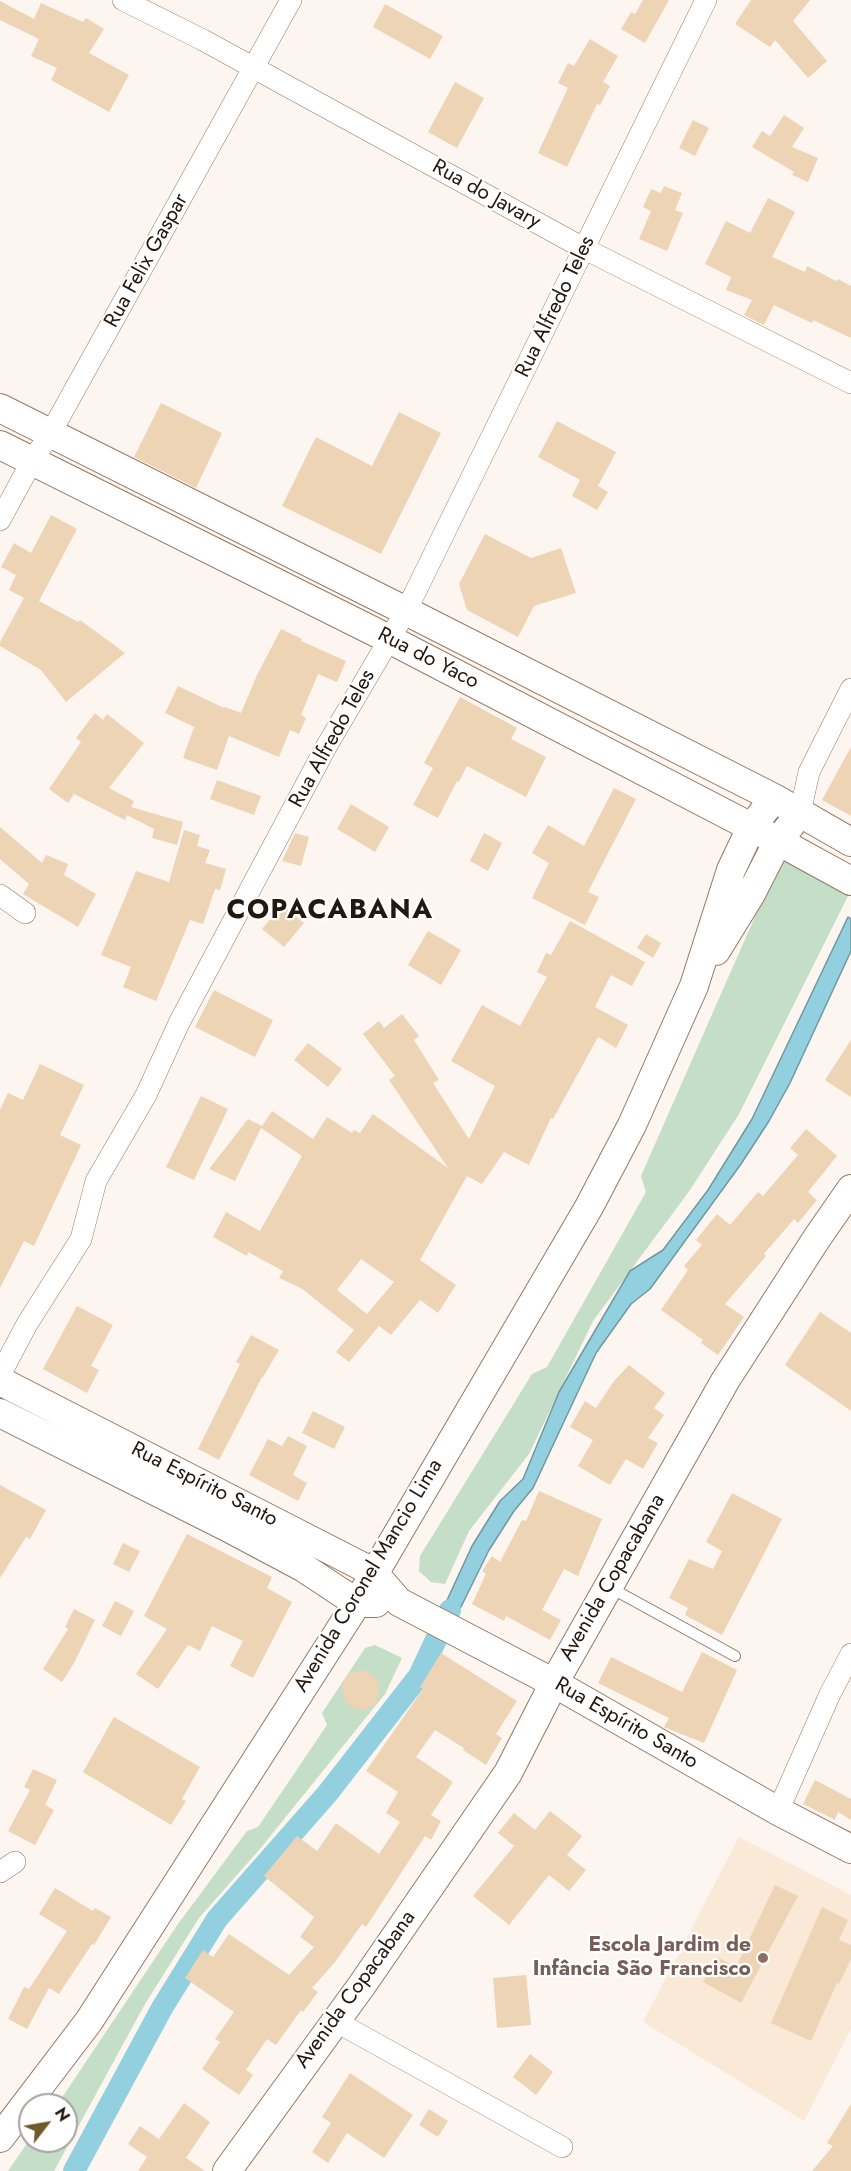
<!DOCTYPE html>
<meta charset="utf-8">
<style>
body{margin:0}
#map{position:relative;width:851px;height:2171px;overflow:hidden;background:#fcf5f0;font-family:Jost,sans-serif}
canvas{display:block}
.north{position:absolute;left:18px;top:2093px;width:60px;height:60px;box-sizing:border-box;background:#fff;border:2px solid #a7a29f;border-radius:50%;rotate:59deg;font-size:16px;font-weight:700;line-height:24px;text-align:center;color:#23170e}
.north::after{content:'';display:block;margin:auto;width:21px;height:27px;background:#715a2a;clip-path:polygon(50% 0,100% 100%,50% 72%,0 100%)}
</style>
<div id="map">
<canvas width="851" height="2171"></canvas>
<div class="north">N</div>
</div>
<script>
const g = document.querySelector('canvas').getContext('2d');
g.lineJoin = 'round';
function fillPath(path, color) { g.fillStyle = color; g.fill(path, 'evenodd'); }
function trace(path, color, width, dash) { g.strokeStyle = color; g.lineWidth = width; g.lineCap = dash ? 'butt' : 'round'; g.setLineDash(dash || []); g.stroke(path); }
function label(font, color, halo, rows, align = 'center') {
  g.font = font + ' Jost,sans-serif'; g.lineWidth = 4.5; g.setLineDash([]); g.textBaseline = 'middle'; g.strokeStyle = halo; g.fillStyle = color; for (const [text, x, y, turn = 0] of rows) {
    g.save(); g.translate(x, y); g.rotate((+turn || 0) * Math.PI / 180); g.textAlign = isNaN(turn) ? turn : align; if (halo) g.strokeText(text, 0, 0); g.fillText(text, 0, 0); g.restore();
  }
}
const education = new Path2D(`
 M739 1837 851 1895V2029L804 2121 643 2022Z`);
const green = new Path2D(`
 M782 855 851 890 739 1114 690 1190 593 1321 529 1454 469 1531 445 1584 431 1582 419 1571 420 1556 532 1374 547 1367 646 1192 641 1176Z
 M375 1645 402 1658 385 1694 259 1850 199 1918 145 2004 54 2171H8L30 2139V2141H66V2105H57L178 1924 247 1831 258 1827 327 1725 322 1713 365 1648Z`);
const water = new Path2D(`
 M848 917 851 919V951L790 1083 769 1121 741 1164 650 1289 631 1304 596 1353 533 1488 514 1511 489 1550 456 1617 442 1611 472 1546 500 1501 523 1479 559 1392 630 1271 663 1250 708 1190 752 1119Z`);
const canal = new Path2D(`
 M74 2171 162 2008 217 1919 327 1794 419 1676 450 1610`);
const building = new Path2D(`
 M643 0H669L645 43 621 29 631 12 635 14Z
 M751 0H810L793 21 827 61 808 78 775 40 770 47 735 24Z
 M0 1 34 19 41 3 83 22 86 18 104 29 89 53 129 75 109 112 51 80 57 68 31 56 39 39 0 20Z
 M385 4 443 36 430 59 373 27Z
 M590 39 618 56 603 82 610 86 600 105 597 104 567 167 538 153 568 88 558 83 568 63 574 66Z
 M455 82 484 98 457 148 428 132Z
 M784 115 804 128 792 147 818 158 808 182 792 175 794 172 752 147 762 131 770 136Z
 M693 120 709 128 695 156 679 148Z
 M664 186 682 193 675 210 683 213 667 251 639 239 651 211 643 207 651 189 661 193Z
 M768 198 795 212 772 257 805 272 807 266 836 281 838 279 851 286V338L813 320 812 323 774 305 764 325 744 315 752 300 726 290 731 277 705 264 726 221 750 233Z
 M161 403 222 433 196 488 134 457Z
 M399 412 441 433 381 554 282 506 316 437 372 466Z
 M557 421 616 452 598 486 608 492 597 510 572 496 580 480 538 457Z
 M51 515 77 529 39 601 78 622 80 620 125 653 66 702 41 670 0 646V642L24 598 9 590 16 575 1 567 14 543 31 553Z
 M485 534 531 558 561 548 576 593 534 606 518 637 467 610 459 584Z
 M281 629 302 639 301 641 346 661 337 682 318 674 301 715 306 718 299 734 290 730 279 757 229 736 217 770 183 758 194 727 165 713 178 686 224 708 225 707 241 713 257 675Z
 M460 697 517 728 511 739 546 757 526 797 467 766 459 782 457 781 438 818 413 805 433 768 424 763Z
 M95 713 103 720 107 714 144 743 109 788 134 801 131 807 183 822 177 845 152 838 154 829 127 815 125 820 74 794 68 803 49 789 81 742 76 738Z
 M851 747V816L822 800Z
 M217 780 261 796 254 815 210 799Z
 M614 788 636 799 588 892 599 897 585 925 532 898 549 863 532 853 548 825 584 846Z
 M351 804 389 827 375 852 337 829Z
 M0 827 42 863 46 855 68 864 64 875 96 894 78 927 23 894 29 884 0 859Z
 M184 830 200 835 197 846 210 850 205 863 226 869 220 890 215 889 203 924 190 920 156 1001 123 987 131 967 101 955 136 871 169 882Z
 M295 833 309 837 301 866 282 861Z
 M484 833 502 843 488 871 470 861Z
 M282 905 304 923 284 947 262 929Z
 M570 921 645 962 632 986 611 975 595 1007 628 1025 616 1048 598 1037 553 1119 551 1118 529 1165 504 1152 482 1184 467 1176 420 1260 456 1285 438 1313 420 1300 391 1335 379 1326 349 1362 336 1352 354 1330 301 1288 279 1278 283 1271 248 1252 247 1256 213 1237 226 1212 260 1231 302 1156 261 1128 235 1181 209 1169 248 1119 262 1126 272 1111 313 1139 327 1117 352 1133 354 1130 360 1133 373 1114 448 1168 389 1080 395 1076 363 1034 379 1021 384 1028 402 1014 419 1036 414 1040 439 1080 433 1083 469 1139 495 1086 451 1061 482 1005 520 1026 547 977 537 972 546 953 551 955ZM361 1259 394 1282 367 1314 337 1290Z
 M428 931 461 950 441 985 408 965Z
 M646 934 661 943 653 958 637 948Z
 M214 990 273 1020 255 1057 195 1027Z
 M851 1040V1097L825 1080Z
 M308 1043 342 1069 328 1087 294 1060Z
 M40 1064 84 1085 60 1135 81 1145 34 1246 24 1241 0 1288V1110L8 1093 23 1100Z
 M201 1096 228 1109 194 1180 166 1167Z
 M806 1129 837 1156 808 1192 817 1200 798 1223 794 1219 764 1254 766 1256 725 1304 744 1317 718 1355 701 1343 703 1340 661 1310 688 1270 684 1266 702 1245 696 1240 717 1214 730 1225 758 1192 763 1196 798 1155 790 1148Z
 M77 1306 113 1325 91 1366 99 1370 87 1393 43 1369Z
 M820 1312 851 1333V1411L785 1365Z
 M251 1335 279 1350 263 1377H262L219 1460 198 1449 240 1364 236 1362Z
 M629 1365 665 1393 654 1408 664 1415 648 1438 658 1443 643 1469 626 1459 610 1485 578 1466 593 1440 570 1427 585 1401 596 1408 614 1381Z
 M313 1411 345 1427 334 1449 302 1433Z
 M288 1436 307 1446 293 1475 307 1483 298 1501 249 1475 268 1439 282 1446Z
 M0 1485 46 1510 30 1539 26 1537 0 1578Z
 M539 1491 602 1519 578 1576 564 1569 542 1610 561 1620 550 1640 506 1616 504 1621 472 1604 486 1574 482 1571 492 1556 500 1562 522 1520 526 1521Z
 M732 1493 782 1519 722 1635 685 1615 688 1608 669 1598 689 1559 713 1569 722 1551 706 1542Z
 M187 1534 272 1577 267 1588 292 1602 253 1678 230 1666 243 1641 212 1626 200 1651 188 1645 158 1689 136 1674 167 1629 144 1616Z
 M123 1543 140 1551 129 1572 113 1564Z
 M115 1601 134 1611 121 1636 102 1626Z
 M74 1609 95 1620 74 1663 62 1682 43 1669 68 1629 65 1627Z
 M702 1652 737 1670 704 1743 664 1727 669 1718 598 1683 611 1657 682 1692Z
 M441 1653 517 1701 496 1734 502 1738 486 1765 463 1750 464 1748 435 1730 416 1757 453 1782 431 1815 441 1821 431 1840 425 1836 366 1927 362 1924 335 1962 312 1988 318 1992 303 2012 301 2010 276 2045 267 2039 246 2070 253 2075 239 2095 202 2069 220 2042 215 2039 234 2012 185 1978 203 1950 213 1957 229 1934 289 1975 314 1947 300 1937 314 1917 264 1876 297 1836 317 1851 336 1823 379 1854 400 1822 386 1813 398 1792 366 1771 423 1689 420 1687Z
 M362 1670 373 1675 380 1686 376 1705 363 1710 357 1709 346 1703 342 1691V1685L349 1674Z
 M114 1717 200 1767 182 1799 186 1801 171 1825 83 1772Z
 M33 1769 57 1780 45 1805 54 1810 35 1845 8 1831 30 1790 24 1787Z
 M815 1780 851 1799V1820L838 1812 835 1820 803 1804Z
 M550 1811 582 1836 567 1855 586 1870 569 1891 549 1875 509 1925 473 1896 514 1846 498 1833 514 1813 535 1830Z
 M775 1885 798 1896 741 2003 703 1982 717 1957 736 1967Z
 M55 1888 93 1911 95 1908 111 1917 94 1945 92 1944 59 1994 49 1988 27 2029 8 2019 24 1987 29 1989 67 1931 39 1914Z
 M822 1907 848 1920 839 1940 851 1945V1959L839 1984 837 1983 811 2041 771 2023Z
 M526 1975 531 2025 497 2028 493 1978Z
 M530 2054 553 2072 536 2095 513 2077Z
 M350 2073 413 2115 384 2158 347 2133 328 2163 312 2152 331 2123 322 2117Z
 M184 2103 210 2122 186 2158 205 2171H138L147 2157 128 2144 140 2126 159 2139Z
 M851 2104V2171H812L833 2146 827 2143Z
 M429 2109 448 2121 438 2137 419 2125Z`);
const lane = new Path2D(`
 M609 1587 735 1656`);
const street = new Path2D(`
 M123 0 203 40 585 249 851 383
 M0 520 32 461 50 434 291 0
 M800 813 809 772 851 689
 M0 895 25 913
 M0 1375 27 1324 81 1239 96 1181 146 1095 179 1023 326 747 406 611 706 0
 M778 1811 830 1694 851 1654
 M0 1872 15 1862
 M335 2021 562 2147`);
const secondary = new Path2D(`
 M0 408 406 611 774 798 851 842
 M0 445 389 639 778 841 851 881
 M716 951 751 894 778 841 790 826
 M0 1381 373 1572 399 1602 554 1683 778 1811 851 1849
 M0 1413 225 1526 304 1568 357 1603H376
 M0 2138 89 2021 357 1603 589 1207 632 1125 694 986 731 870 751 828 774 798
 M227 2171 362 1985 508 1773 554 1683 725 1381 817 1238 851 1189`);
const markers = [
 [763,1958,6,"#8d6e63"]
];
const streetNames = [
 ["Rua do Javary",486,195,29],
 ["Rua Felix Gaspar",147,261,-61],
 ["Rua Alfredo Teles",556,307,-64],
 ["Rua do Yaco",428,659,27],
 ["Rua Alfredo Teles",333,739,-61],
 ["Rua Espírito Santo",204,1485,27],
 ["Avenida Coronel Mancio Lima",369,1576,-59],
 ["Avenida Copacabana",613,1578,-60],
 ["Rua Espírito Santo",626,1724,30],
 ["Avenida Copacabana",356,1990,-54]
];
const educationNames = [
 ["Escola Jardim de",751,1946],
 ["Infância São Francisco",751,1970]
];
const districtNames = [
 ["COPACABANA",330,911]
];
fillPath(education, '#fbe9d8');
fillPath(green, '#c4dec7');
fillPath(water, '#92d0df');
trace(water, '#7198a0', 1.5);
trace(canal, '#92d0df', 22);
fillPath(building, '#edd4b5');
trace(lane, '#967762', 12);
trace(street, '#967762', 22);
trace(secondary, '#967762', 30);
trace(lane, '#fff', 10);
trace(street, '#fff', 21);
trace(secondary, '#fff', 28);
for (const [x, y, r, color] of markers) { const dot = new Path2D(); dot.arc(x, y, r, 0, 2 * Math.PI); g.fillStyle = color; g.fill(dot); trace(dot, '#fff', 2); }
label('21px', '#23170e', '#fff', streetNames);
label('bold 21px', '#785e54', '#fff', educationNames, 'right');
g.letterSpacing = '1.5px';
label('bold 27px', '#23170e', '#fff', districtNames);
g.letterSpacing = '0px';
</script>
